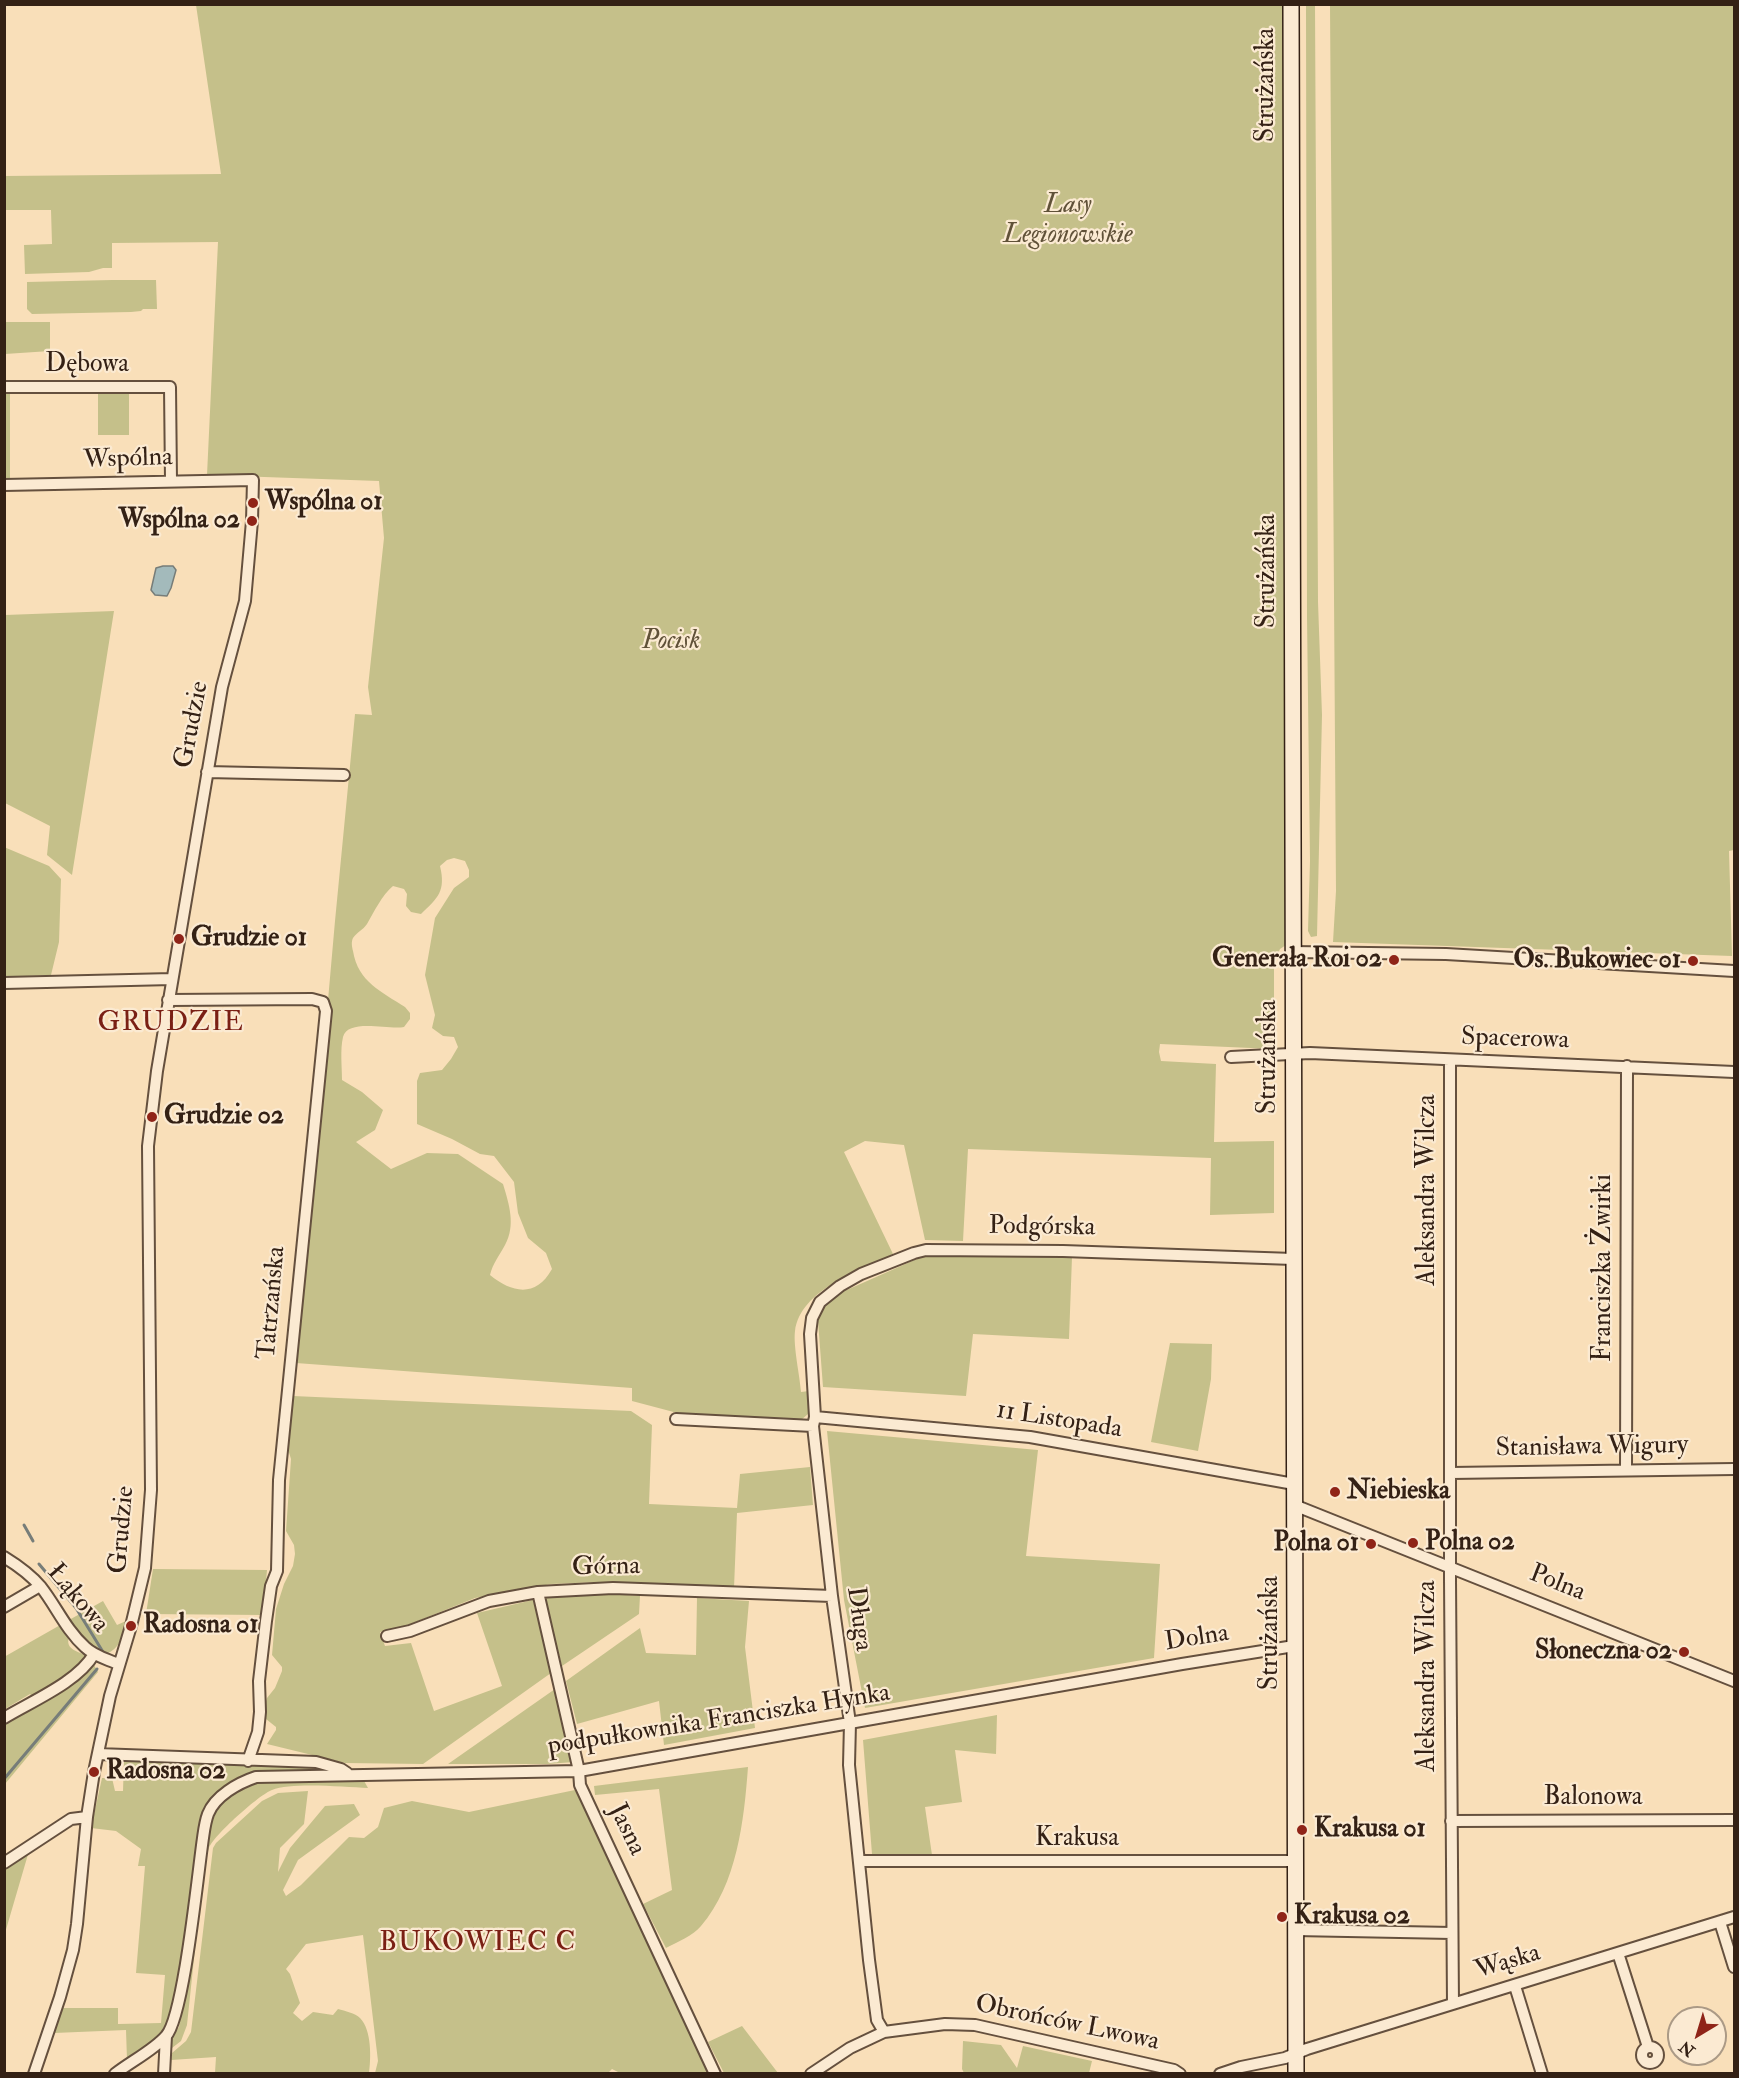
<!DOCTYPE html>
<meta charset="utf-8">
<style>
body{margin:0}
#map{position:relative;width:1739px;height:2078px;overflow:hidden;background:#f9dfb9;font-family:"IM FELL Double Pica",serif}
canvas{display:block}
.frame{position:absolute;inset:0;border:6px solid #342115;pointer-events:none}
.north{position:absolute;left:1667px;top:2006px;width:60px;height:60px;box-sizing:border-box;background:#fbead2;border:2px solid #ab9a86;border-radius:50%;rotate:218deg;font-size:16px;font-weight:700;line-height:24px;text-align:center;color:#342115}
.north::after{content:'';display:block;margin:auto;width:21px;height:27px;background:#8f2418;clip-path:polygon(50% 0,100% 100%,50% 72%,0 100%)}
</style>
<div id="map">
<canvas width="1739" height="2078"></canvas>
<div class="frame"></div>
<div class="north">N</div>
</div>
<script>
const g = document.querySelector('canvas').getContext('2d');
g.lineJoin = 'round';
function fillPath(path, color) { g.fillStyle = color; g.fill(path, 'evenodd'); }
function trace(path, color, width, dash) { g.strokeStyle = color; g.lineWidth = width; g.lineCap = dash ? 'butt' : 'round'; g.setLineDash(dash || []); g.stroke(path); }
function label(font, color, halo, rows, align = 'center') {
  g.font = font + ' "IM FELL Double Pica",serif'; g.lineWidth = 4.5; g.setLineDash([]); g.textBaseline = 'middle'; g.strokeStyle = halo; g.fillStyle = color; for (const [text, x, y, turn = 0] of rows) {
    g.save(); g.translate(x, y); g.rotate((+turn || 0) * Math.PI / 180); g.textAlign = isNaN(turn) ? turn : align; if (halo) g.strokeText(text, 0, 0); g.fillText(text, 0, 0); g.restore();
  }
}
const green = new Path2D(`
 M196 5H1285L1287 595 1286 945 1280 949 1274 962V1049L1160 1044 1159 1052 1161 1061 1216 1064 1214 1142 1274 1141V1213L1210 1215 1211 1158 968 1149 963 1241 925 1240 904 1145 865 1141 844 1152 893 1254C859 1271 801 1289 795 1331 793 1346 800 1376 801 1392L809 1391 808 1414 801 1420 685 1415 632 1401V1388L296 1363 335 921 355 714 372 715 368 687 384 538 379 481 207 475 218 242 112 243V268H103L89 272 25 274 24 245 52 244 51 210H5L4 176 221 174ZM454 858 465 861 469 870V877L454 888 435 918 425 975 435 1015 432 1028 443 1036 454 1037 458 1047 451 1059 442 1070 420 1073 417 1081V1124L452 1139 480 1154 494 1156 514 1182 518 1213 528 1238 546 1253 552 1269C536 1298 512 1293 490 1275 493 1263 499 1256 505 1245 516 1225 509 1204 503 1184L458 1154 427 1153 391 1169 356 1142 375 1130 383 1110 362 1092 342 1080C342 1066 340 1050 343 1037 348 1018 388 1030 404 1027L410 1019V1013L405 1007C382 992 358 982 353 951 352 947 351 942 353 938 357 932 363 930 367 924 374 912 382 895 393 886L404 889 407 894 406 906 411 912 421 914C438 898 446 891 440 866L447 860Z
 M1306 5H1315L1318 602 1322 715 1317 936 1311 937 1308 931 1310 861 1307 616Z
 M1330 5H1734V850L1729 851 1732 956 1333 942 1336 891Z
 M112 280H156L157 309H143L141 311 131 312 32 314 27 309V282Z
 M5 322H50V351L5 354Z
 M129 391V435H98V392Z
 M4 392H10V480H4Z
 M114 611 72 875 47 855 50 826 5 803V615Z
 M4 847 49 866 61 879 59 942 51 975 5 977Z
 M928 1254 1072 1257 1069 1339 973 1334 966 1396 823 1387 818 1321C819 1307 829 1300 840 1293Z
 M1170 1343 1212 1344 1211 1379 1198 1451 1151 1442Z
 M293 1396 631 1411 652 1425 649 1504 737 1508 740 1474 810 1467 813 1505 737 1513 734 1588 598 1582 551 1584 475 1598 403 1627 380 1632 385 1646 411 1643 434 1711 502 1686 477 1613 533 1600 551 1673 423 1764 345 1763 267 1744 276 1730V1727L266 1719 264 1708 267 1698 275 1688 282 1671V1667L272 1655 276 1609 284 1584 293 1566 295 1554 294 1545 286 1531 291 1459 287 1446Z
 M827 1431 1038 1450 1026 1556 1160 1564 1154 1658 865 1708 844 1600Z
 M153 1569 267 1570 263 1615 146 1614Z
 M597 1593 640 1596 639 1614 562 1666 544 1597Z
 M697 1598 749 1601 745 1647 755 1728 664 1745 659 1701 577 1724 566 1681 640 1628 646 1653 696 1655Z
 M103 1601 117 1625 126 1621C122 1636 121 1648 106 1654L87 1646 69 1620Z
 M62 1624 69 1637C65 1649 77 1651 85 1655L83 1666 33 1698 30 1694 5 1709 4 1657Z
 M94 1665 98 1672 5 1784V1723L76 1681Z
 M555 1689 574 1762 547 1764H448Z
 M997 1715 996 1754 955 1750 962 1802 925 1807 932 1855 872 1854 863 1740Z
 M124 1760 311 1766 330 1771C285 1771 242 1763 210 1802L177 2002 162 2033 127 2060 126 2030 54 2033 63 2008H118V2024L161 2023 165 1975 136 1973 145 1866H138L141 1849 116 1831 91 1828 102 1778H112L115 1791H123Z
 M748 1767C744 1821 737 1884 701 1926 693 1936 677 1942 666 1948L643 1904 672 1890 659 1789 595 1795 594 1786Z
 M363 1779 368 1788C344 1787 292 1782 272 1790 260 1794 213 1836 209 1848 202 1867 201 1891 199 1911 195 1949 191 1987 187 2025L181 2041 172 2048 170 2039 179 2027 210 1824C219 1800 238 1789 263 1782Z
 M575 1790 699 2047 709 2073 622 2074 612 2069 607 2074 375 2073 378 2061 363 1935 306 1944 286 1969 290 1974 300 2003 293 2013 302 2021 313 2012 333 2015 338 2009C345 2011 355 2013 360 2018 372 2030 371 2059 369 2073H215L216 2057 171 2060 172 2053 186 2041 191 2032 213 1848 216 1843 262 1801 278 1793 308 1791 304 1824 280 1848 278 1872 290 1848 325 1806 354 1804 360 1815 298 1860 283 1890 286 1896 301 1885 349 1837 364 1838 378 1827 384 1808 412 1801 469 1812Z
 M29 1851 5 1933V1867Z
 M742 2026 778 2073H724L708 2042Z
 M963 2041 1001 2045 1017 2068 1023 2046 1092 2061 1089 2073H964L962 2069Z`);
const water = new Path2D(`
 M163 566H173L176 570 171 588 167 596 155 595 151 590 156 568Z`);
const stream = new Path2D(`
 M24 1525 33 1541
 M39 1564 76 1608 103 1652
 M4 1779 97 1669`);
const street = new Path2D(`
 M4 387H170L171 481
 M4 485 253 480 252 521 245 601 222 687 157 1071 148 1146 151 1490 145 1568 131 1626 110 1696 94 1772 87 1817 77 1924 73 1950 60 1997 34 2074
 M207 772 344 775
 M1292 952 1446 954 1734 971
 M4 983 172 979
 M168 1000 312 999 323 1002 326 1011 279 1480 277 1571 271 1586 266 1621 259 1681 260 1712 258 1732 248 1761
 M1231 1057 1310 1053 1734 1072
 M1450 1060V1579L1453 2004
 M815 1417 1030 1437 1294 1484
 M676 1419 813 1426
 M1626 1469 1627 1066
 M1451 1473 1734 1469
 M1294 1505 1734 1681
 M4 1557C17 1565 31 1575 41 1587 56 1606 66 1630 85 1647 94 1656 107 1659 118 1664
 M538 1592 579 1771 580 1785 715 2074
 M4 1607 40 1586
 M387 1636 410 1631 489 1601 538 1592 613 1588 832 1596
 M4 1718C32 1701 78 1682 94 1654
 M98 1754 316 1762 341 1769 347 1773
 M1451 1821 1734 1820
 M859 1861H1295
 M4 1863 71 1819 87 1817
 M1720 1922 1734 1967
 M1295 1930 1452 1933
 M1618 1953 1648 2047
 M1515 1986 1542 2074
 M884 2032 877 2020 869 1960 849 1765 850 1723 832 1596 813 1426 815 1417 810 1334 812 1318 820 1302 840 1286 861 1274 914 1253 926 1250 1063 1251 1293 1259
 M1642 2055a8 8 0 1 1 16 0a8 8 0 1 1-16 0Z
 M115 2074C130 2062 154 2050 166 2036 184 2016 198 1872 203 1838 204 1831 205 1822 208 1814 215 1796 238 1783 256 1777L579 1771 1182 1664 1294 1646
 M164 2074 166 2036
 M811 2074 850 2048 884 2032 945 2024 975 2025 1174 2070 1180 2074
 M1220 2074 1241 2067 1285 2058 1307 2049 1734 1917`);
const secondary = new Path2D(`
 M1291 4 1296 2074`);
const markers = [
 [253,503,6,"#8f2418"],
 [252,521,6,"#8f2418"],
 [179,939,6,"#8f2418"],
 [1394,960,6,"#8f2418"],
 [1693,961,6,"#8f2418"],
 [152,1117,6,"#8f2418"],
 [1335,1492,6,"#8f2418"],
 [1413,1543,6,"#8f2418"],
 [1371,1544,6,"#8f2418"],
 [131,1626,6,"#8f2418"],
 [1684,1652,6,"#8f2418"],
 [94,1772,6,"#8f2418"],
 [1302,1830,6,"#8f2418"],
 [1282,1917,6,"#8f2418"]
];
const streetNames = [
 ["Strużańska",1267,85,-90],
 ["Dębowa",87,365],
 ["Wspólna",128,460,-2],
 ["Strużańska",1268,571,-90],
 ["Grudzie",193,725,-79],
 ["Spacerowa",1515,1040,2],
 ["Strużańska",1269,1057,-90],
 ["Aleksandra Wilcza",1428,1190,-90],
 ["Podgórska",1042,1228,1],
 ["Franciszka Żwirki",1604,1268,-90],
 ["Tatrzańska",273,1303,-85],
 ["11 Listopada",1059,1421,9],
 ["Stanisława Wigury",1592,1448,-1],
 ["Grudzie",123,1530,-85],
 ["Górna",606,1568,-1],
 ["Polna",1557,1584,22],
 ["Łąkowa",77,1599,50],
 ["Długa",858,1619,82],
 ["Strużańska",1271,1633,-90],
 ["Dolna",1197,1639,-9],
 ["Aleksandra Wilcza",1428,1676,-90],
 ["podpułkownika Franciszka Hynka",719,1721,-9],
 ["Balonowa",1593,1798],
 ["Jasna",626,1830,64],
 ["Krakusa",1077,1839],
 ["Wąska",1508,1963,-17],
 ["Obrońców Lwowa",1067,2024,12]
];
const parkNames = [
 ["Lasy",1068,206],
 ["Legionowskie",1068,236],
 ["Pocisk",671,642]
];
const poiNames = [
 ["Wspólna 01",265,503],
 ["Wspólna 02",240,521,"right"],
 ["Grudzie 01",191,939],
 ["Generała Roi 02",1382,960,"right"],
 ["Os. Bukowiec 01",1681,961,"right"],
 ["Grudzie 02",164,1117],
 ["Niebieska",1347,1492],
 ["Polna 02",1425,1543],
 ["Polna 01",1359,1544,"right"],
 ["Radosna 01",143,1626],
 ["Słoneczna 02",1672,1652,"right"],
 ["Radosna 02",106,1772],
 ["Krakusa 01",1314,1830],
 ["Krakusa 02",1294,1917]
];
const neighbourhoodNames = [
 ["GRUDZIE",171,1024],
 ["BUKOWIEC C",478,1944]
];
fillPath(green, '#c5c08a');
fillPath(water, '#a3babb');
trace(water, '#777d79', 1.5);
trace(stream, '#777d79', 3);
trace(street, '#65503e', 14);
trace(secondary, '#342115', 18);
trace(street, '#fbead2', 10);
trace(secondary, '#fbead2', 15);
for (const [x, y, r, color] of markers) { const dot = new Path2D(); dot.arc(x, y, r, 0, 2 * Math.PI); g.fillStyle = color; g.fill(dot); trace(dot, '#fbead2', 2); }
label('26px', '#342115', '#fbead2', streetNames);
label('italic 26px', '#605138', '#fbead2', parkNames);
label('bold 26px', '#342115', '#fbead2', poiNames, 'left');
g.letterSpacing = '1.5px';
label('27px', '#7a1f14', '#fbead2', neighbourhoodNames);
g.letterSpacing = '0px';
</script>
